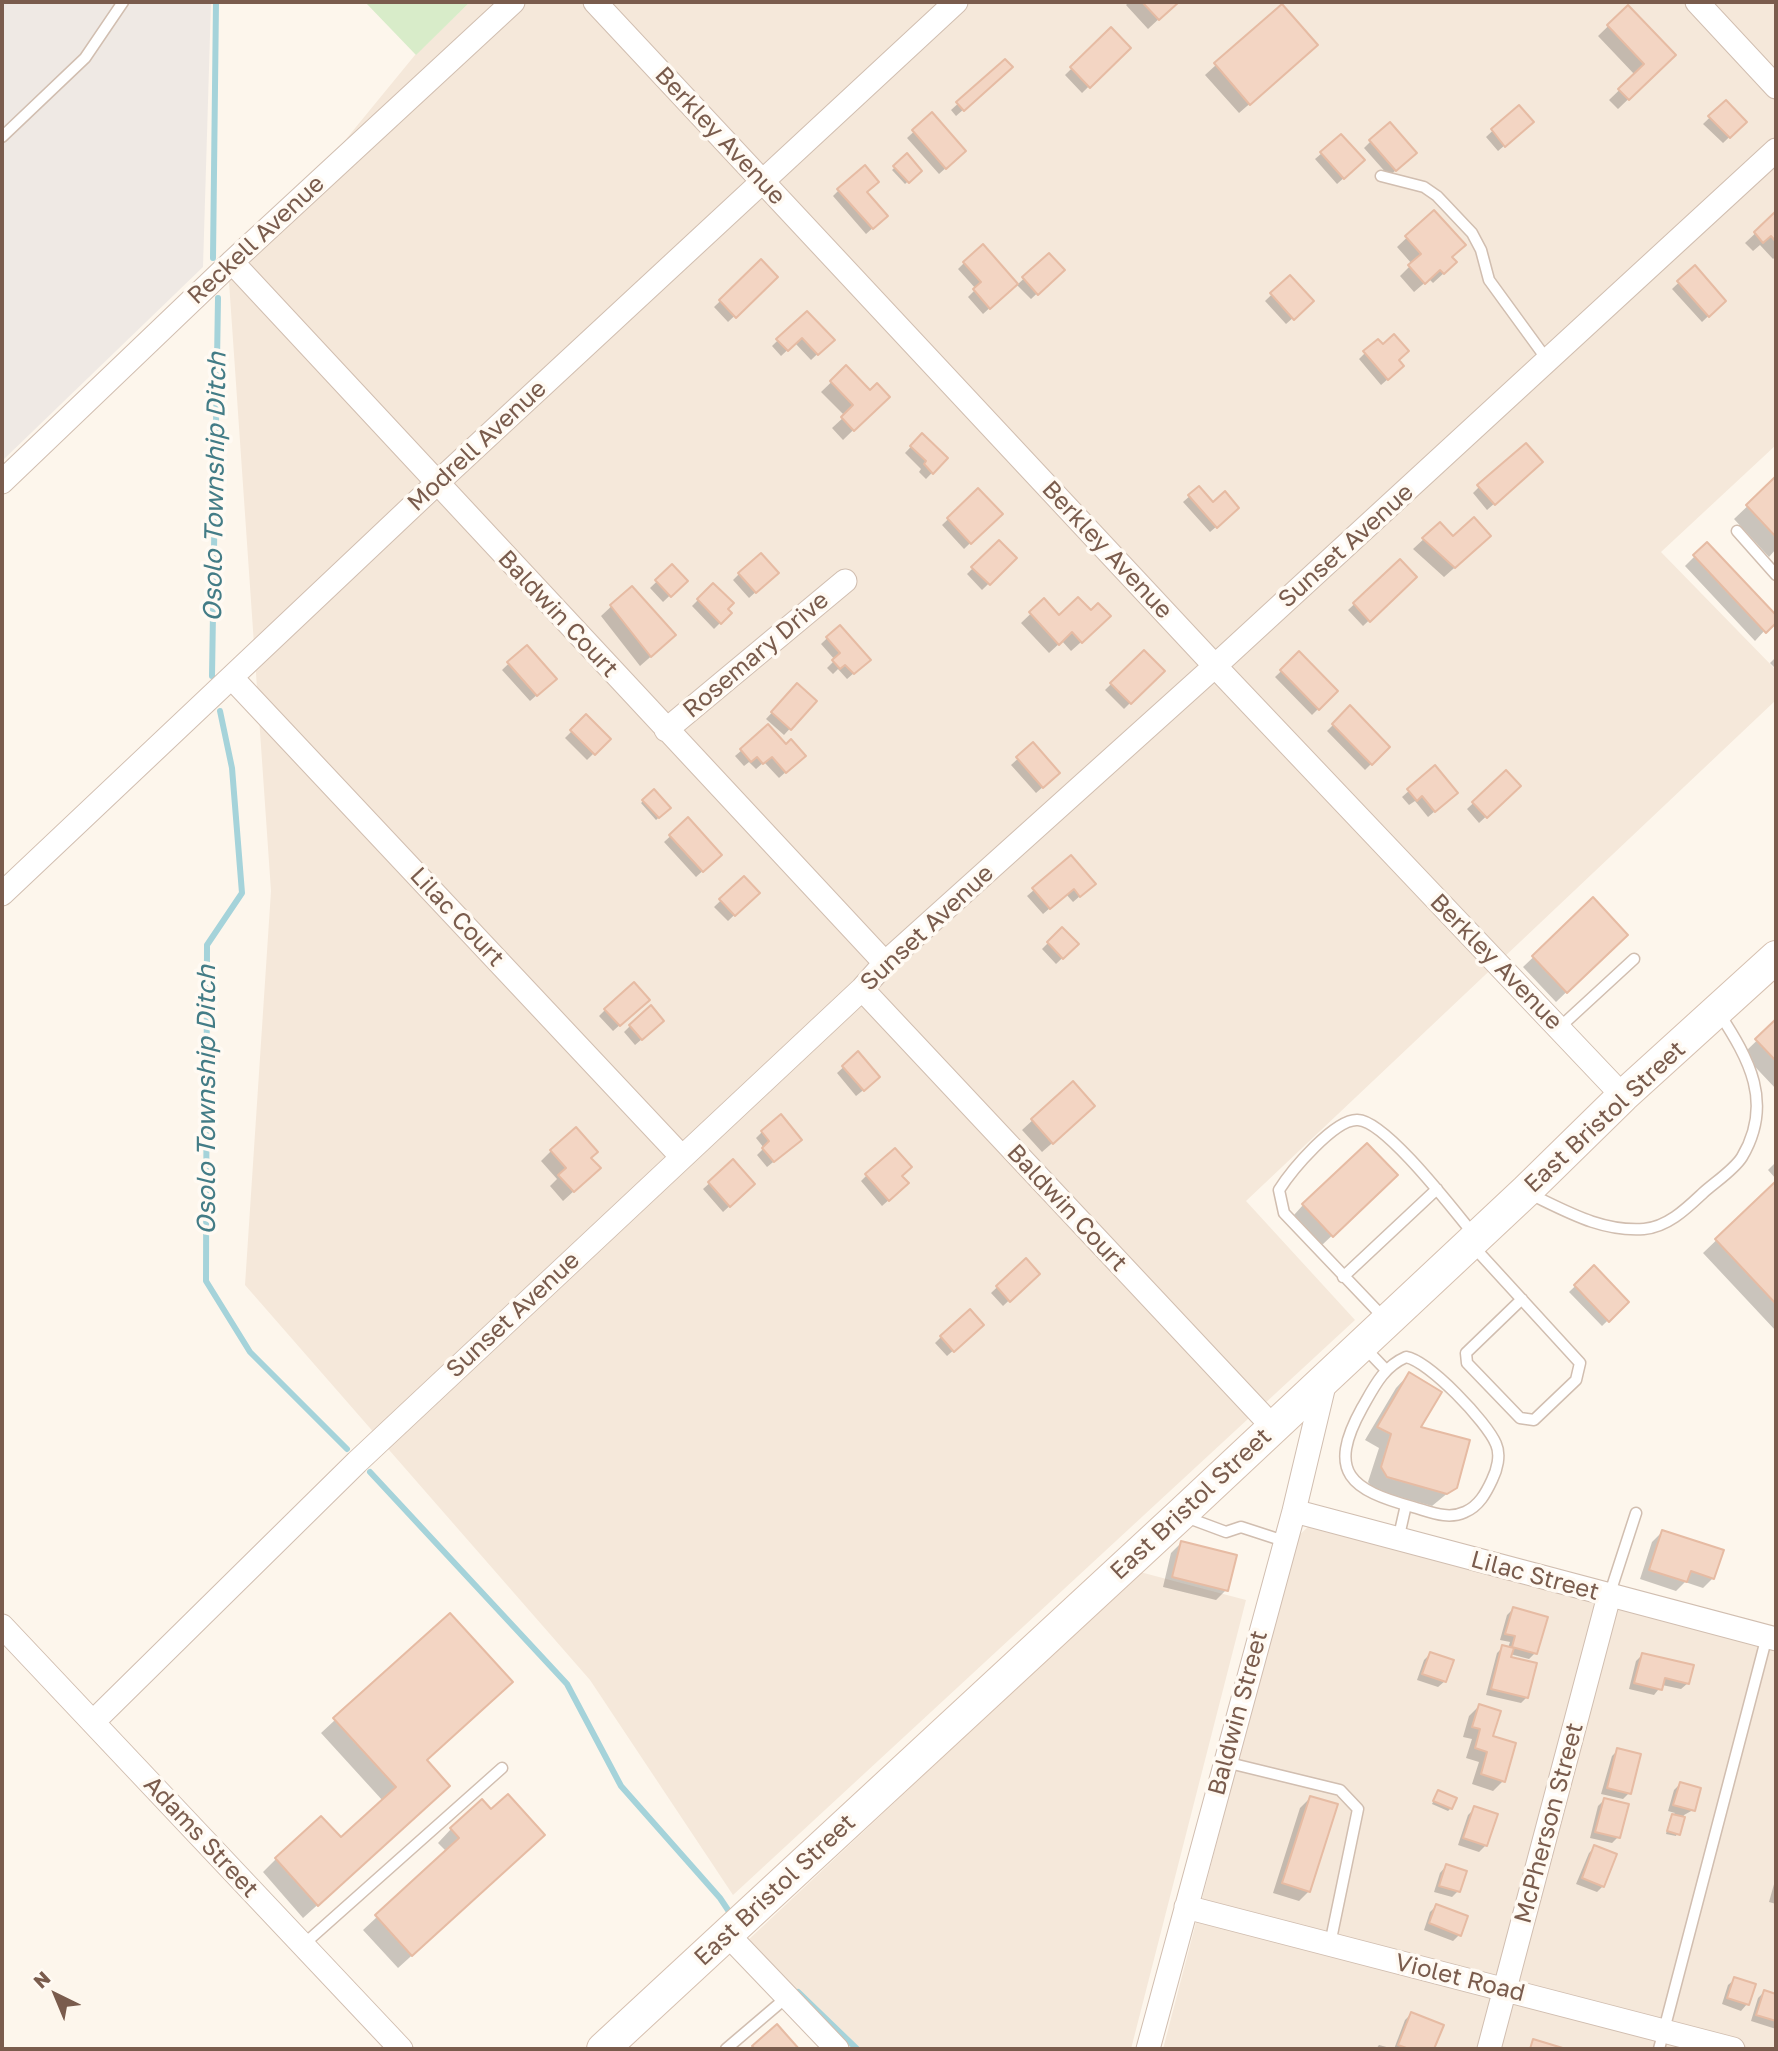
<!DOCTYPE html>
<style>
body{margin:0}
#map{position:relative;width:1778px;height:2051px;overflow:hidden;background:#fdf6ec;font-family:"Golos Text",sans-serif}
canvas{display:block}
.frame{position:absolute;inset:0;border:4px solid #7a5c4d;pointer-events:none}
.north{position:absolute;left:21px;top:1960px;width:70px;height:70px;-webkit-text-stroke:5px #fffaf3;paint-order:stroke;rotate:317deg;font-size:19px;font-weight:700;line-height:28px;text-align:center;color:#7a5c4d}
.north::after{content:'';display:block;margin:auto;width:24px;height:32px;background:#7a5c4d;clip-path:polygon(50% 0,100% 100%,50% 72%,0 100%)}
</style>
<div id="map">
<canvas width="1778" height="2051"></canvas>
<div class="frame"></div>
<div class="north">N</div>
</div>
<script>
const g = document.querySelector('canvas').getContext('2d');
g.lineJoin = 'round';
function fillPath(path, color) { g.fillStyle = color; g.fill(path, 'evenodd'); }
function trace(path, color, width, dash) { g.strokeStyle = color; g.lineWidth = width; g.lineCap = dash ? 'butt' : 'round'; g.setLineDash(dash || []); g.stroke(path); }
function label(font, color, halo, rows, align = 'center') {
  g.font = font + ' "Golos Text",sans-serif'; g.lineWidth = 7; g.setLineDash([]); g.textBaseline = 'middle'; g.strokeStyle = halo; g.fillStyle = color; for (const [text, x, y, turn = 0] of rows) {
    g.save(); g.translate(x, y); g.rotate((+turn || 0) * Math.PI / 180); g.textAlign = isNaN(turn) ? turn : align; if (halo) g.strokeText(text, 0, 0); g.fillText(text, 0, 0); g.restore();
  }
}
const residential = new Path2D(`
 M470 2H1776V445L1661 552 1776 670V700L1246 1201 1355 1320 733 1895 590 1680 245 1285 271 891 229 282 415 55Z
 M1309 1526 1776 1649V2049H1163L1296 1538Z
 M1140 1572 1246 1600 1131 2049H831L746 1942Z`);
const industrial = new Path2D(`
 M2 2H211L203 267 2 461Z`);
const green = new Path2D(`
 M365 2H470L416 55Z`);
const shadow = new Path2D(`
 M1129 2H1177L1148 29 1126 5Z
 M1281 6 1306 55 1239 113 1205 75Z
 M1628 7 1674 55 1618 109 1609 100 1635 75 1598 36Z
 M1111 30 1128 48 1082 93 1065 75Z
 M1005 61V73L956 116 951 110Z
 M1726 102 1745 122 1723 143 1703 124Z
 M1518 107 1525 128 1498 151 1486 137Z
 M932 115 958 157 939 174 907 138Z
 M1371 141 1409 159 1389 176 1364 148Z
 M1322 153 1356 167 1337 184 1315 159Z
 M907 156 920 170 905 184 892 170Z
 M839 190 865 193 886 216 866 234 833 196Z
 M1434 212 1450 258 1445 272 1433 283 1429 279 1414 292 1400 276 1412 264 1397 247Z
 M1776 214V256L1773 259 1760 245 1753 251 1745 243Z
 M1049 255 1062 270 1031 299 1017 285Z
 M761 262 776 277 728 322 714 307Z
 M964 263 1009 290 983 314 968 297 976 289 958 269Z
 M1694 268 1724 301 1702 322 1672 289Z
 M1290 277 1312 301 1286 324 1265 301Z
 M806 313 832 340 811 360 795 343 781 356 772 346Z
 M1383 347 1397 360 1396 372 1381 385 1359 359 1365 353Z
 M846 368 870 392 887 397 843 440 832 428 845 416 821 392Z
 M922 435 946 458 926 479 919 472 921 469 905 453Z
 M1534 468 1487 510 1473 493 1479 487Z
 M1776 479V549L1769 557 1734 519Z
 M1199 488 1213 504 1231 514 1210 532 1183 502Z
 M978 491 1000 514 964 549 942 525Z
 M1440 524 1453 538 1479 546 1444 577 1413 549Z
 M999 542 1015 558 982 590 967 574Z
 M1707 544 1776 618 1755 641 1685 566Z
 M1400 562 1415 577 1363 626 1348 610Z
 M672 567 685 581 663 602 650 588Z
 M739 574 770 579 749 598 733 580Z
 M713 585 730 613 714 629 692 606Z
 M631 588 664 645 640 666 601 616Z
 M1044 601 1059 617 1099 626 1071 651 1062 641 1049 653 1021 623Z
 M839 627 862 666 847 679 838 669 833 674 827 668 835 660 821 644Z
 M526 647 548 685 530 701 502 670Z
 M1144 652 1162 671 1124 709 1105 690Z
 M1299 654 1336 691 1312 715 1275 677Z
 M1776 657V669L1770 663Z
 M791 692 815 701 784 735 766 719Z
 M1350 708 1388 747 1365 770 1327 731Z
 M586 717 608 739 587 760 565 738Z
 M1033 745 1052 779 1036 793 1011 765Z
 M785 746 797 762 779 778 764 762 756 769 749 762 744 766 735 756 742 750Z
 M1435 768 1449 799 1428 817 1415 801 1409 805 1402 797Z
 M1506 772 1519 786 1479 823 1467 809Z
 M654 791 669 808 656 820 641 803Z
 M688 820 720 855 696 877 664 842Z
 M1071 858 1087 890 1073 902 1066 894 1043 914 1027 896Z
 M744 878 757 893 728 921 714 907Z
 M1593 900 1626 935 1556 1002 1523 967Z
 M1062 929 1077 944 1056 964 1042 949Z
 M641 1006 613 1031 599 1016 605 1010Z
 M1776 1022V1089L1743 1054Z
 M630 1026 656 1027 635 1045 624 1032Z
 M858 1054 872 1083 856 1096 837 1073Z
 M1073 1083 1083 1116 1042 1152 1022 1130Z
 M762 1132 793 1146 767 1167 757 1155 764 1148 756 1138Z
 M551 1151 589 1158 588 1178 563 1201 550 1186 557 1179 541 1161Z
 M733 1162 747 1190 723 1212 703 1189Z
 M1776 1162V1179L1768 1170Z
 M867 1175 900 1176V1190L882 1206 861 1181Z
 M1776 1183V1331L1703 1253Z
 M1386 1185 1322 1245 1294 1215 1303 1205Z
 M1026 1260 1038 1273 1003 1306 991 1293Z
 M1594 1268 1627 1302 1602 1326 1569 1292Z
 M975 1331 947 1356 935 1343 941 1337Z
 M1409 1374 1418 1428 1455 1487 1432 1506 1374 1490 1368 1482 1379 1448 1365 1440 1396 1388Z
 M1662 1532 1713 1578 1703 1588 1685 1582 1676 1591 1640 1579 1652 1542Z
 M1181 1543 1226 1590 1216 1600 1163 1587 1171 1553Z
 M1513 1609 1535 1653 1529 1659 1510 1654 1509 1658 1527 1697 1521 1703 1486 1695 1497 1653 1503 1647 1508 1648 1510 1642 1500 1640 1507 1615Z
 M1430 1654 1445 1681 1438 1687 1417 1680 1424 1660Z
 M1642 1655 1688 1683 1681 1689 1662 1685 1654 1695 1629 1689 1636 1661Z
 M1479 1706 1503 1781 1493 1791 1472 1784 1479 1762 1466 1758 1472 1739 1463 1737 1469 1716Z
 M335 1720 425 1760 435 1799 303 1918 263 1872 276 1859 341 1840 383 1801 321 1733Z
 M1618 1750 1629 1793 1623 1799 1601 1794 1612 1756Z
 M1680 1784 1693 1810 1684 1815 1676 1836 1666 1834 1670 1818 1675 1813 1668 1811 1674 1790Z
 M1438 1792 1451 1808 1448 1811 1432 1804Z
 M1310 1798 1309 1891 1299 1901 1273 1893 1300 1808Z
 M1604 1800 1618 1837 1612 1843 1590 1838 1598 1806Z
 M1475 1808 1496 1815 1485 1846 1479 1852 1458 1845 1468 1815Z
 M451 1829 529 1849 398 1968 363 1930 447 1852 438 1843Z
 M1595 1847 1603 1886 1597 1892 1576 1884 1589 1853Z
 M1446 1866 1458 1891 1452 1897 1434 1892 1440 1873Z
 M1776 1877V1904L1769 1902Z
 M1436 1906 1459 1935 1453 1941 1424 1930 1430 1912Z
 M1735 1979 1754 1985 1747 2004 1741 2011 1722 2004 1728 1985Z
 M1764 1992 1776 1995V2029L1751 2021 1758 1998Z
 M1411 2014 1442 2026 1433 2049H1376L1379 2045 1394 2049 1405 2020Z`);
const stream = new Path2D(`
 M213 258 216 2
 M212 676 218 298
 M220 711 232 768 242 893 207 945 206 1281 250 1352 347 1449
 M370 1472 567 1684 621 1786 720 1898 732 1916
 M798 1992 857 2049`);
const building = new Path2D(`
 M1142 2H1179L1159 20Z
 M1282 4 1318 45 1250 105 1214 63Z
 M1628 5 1676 55 1629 100 1618 89 1644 64 1607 25Z
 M1111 27 1131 48 1090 88 1070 67Z
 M1005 59 1013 67 964 111 956 102Z
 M1726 100 1747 122 1730 138 1708 116Z
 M1519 105 1534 122 1505 147 1491 129Z
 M932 112 966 151 946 169 912 130Z
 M1390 122 1417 153 1396 171 1369 140Z
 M1341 134 1365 160 1344 179 1320 152Z
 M907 153 922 171 909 183 893 166Z
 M865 165 879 182 867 192 888 216 873 229 837 189Z
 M1434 210 1466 245 1452 257 1457 262 1444 274 1440 270 1425 284 1408 265 1421 254 1405 236Z
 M1776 211V242L1771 236 1763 243 1754 232Z
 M983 244 1018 284 990 309 973 289 981 282 963 262Z
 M1049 253 1065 270 1038 295 1022 277Z
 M761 259 778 277 736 318 719 300Z
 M1695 265 1726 301 1709 317 1677 281Z
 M1290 275 1314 301 1294 320 1270 293Z
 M807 311 835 340 818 355 802 338 788 351 776 339Z
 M1394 334 1409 351 1399 360 1404 366 1388 380 1363 351 1378 339 1383 344Z
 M846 365 870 390 877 383 890 397 854 431 841 417 853 405 830 381Z
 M922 433 948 458 933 474 924 464 926 461 910 446Z
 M1526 443 1543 462 1495 505 1477 485Z
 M1776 476V537L1746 505Z
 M1199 486 1213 502 1225 491 1239 508 1217 528 1188 495Z
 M978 488 1003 514 971 544 947 518Z
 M1474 517 1491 536 1455 568 1422 538 1440 522 1453 536Z
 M999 540 1017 558 990 585 971 567Z
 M1707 542 1776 615V623L1766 633 1693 555Z
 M761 553 779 573 756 593 738 573Z
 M1400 559 1417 577 1370 622 1353 603Z
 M672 564 688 581 671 597 655 580Z
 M713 583 734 603 728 609 732 613 721 624 697 599Z
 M632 586 676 635 651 657 610 605Z
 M1078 597 1091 610 1098 603 1111 616 1082 643 1072 632 1059 645 1029 612 1044 598 1059 615Z
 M840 625 871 660 854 674 845 665 840 669 832 660 840 653 826 637Z
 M527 645 557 679 537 696 507 662Z
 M1144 650 1165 671 1131 704 1110 683Z
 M1299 651 1338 691 1319 710 1280 670Z
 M797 683 817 701 791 730 771 712Z
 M1350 705 1390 747 1372 765 1332 724Z
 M586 714 611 739 595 755 570 730Z
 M768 724 786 744 791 739 806 756 786 773 772 757 763 764 757 757 751 762 740 749Z
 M1033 742 1060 773 1043 788 1016 757Z
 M1435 765 1458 793 1435 812 1422 796 1417 801 1407 789Z
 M1506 770 1521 786 1487 818 1472 802Z
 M654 789 671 808 659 818 642 800Z
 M688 817 722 855 703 872 669 835Z
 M1071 855 1096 884 1080 897 1074 889 1050 909 1032 888Z
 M744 876 760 893 735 916 719 899Z
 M1593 897 1628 935 1567 993 1532 956Z
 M1062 927 1079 944 1063 959 1047 942Z
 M634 982 650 1000 620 1026 604 1009Z
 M651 1005 664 1021 642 1040 629 1025Z
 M1776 1019V1061L1755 1039Z
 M858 1051 880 1077 864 1091 842 1066Z
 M1073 1081 1095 1106 1053 1144 1031 1119Z
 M781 1114 802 1140 774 1162 762 1148 769 1141 761 1131Z
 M576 1127 598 1152 591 1158 601 1168 574 1192 558 1175 566 1168 550 1150Z
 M1367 1143 1398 1175 1333 1237 1302 1204Z
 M895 1148 912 1167 902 1176 909 1183 889 1201 865 1174Z
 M733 1159 755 1184 730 1207 708 1182Z
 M1776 1181V1304L1715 1239Z
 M1026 1258 1040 1274 1010 1302 996 1286Z
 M1594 1265 1629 1302 1609 1322 1574 1285Z
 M970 1309 984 1325 954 1352 940 1336Z
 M1409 1372 1442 1392 1421 1427 1470 1440 1457 1488 1447 1494 1387 1477 1381 1467 1391 1434 1377 1427Z
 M1662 1530 1724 1550 1714 1579 1691 1571 1687 1582 1649 1570Z
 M1181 1541 1237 1555 1228 1591 1172 1577Z
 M1513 1607 1548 1617 1537 1654 1512 1647 1515 1636 1505 1634Z
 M450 1613 513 1682 427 1760 450 1786 318 1906 275 1858 321 1816 341 1837 396 1787 333 1718Z
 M1502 1645 1514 1648 1511 1657 1537 1663 1528 1698 1491 1689Z
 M1430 1652 1454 1660 1446 1682 1422 1674Z
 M1642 1653 1694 1665 1689 1684 1665 1678 1662 1690 1634 1683Z
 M1479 1704 1501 1711 1493 1736 1516 1743 1505 1782 1481 1774 1487 1752 1475 1748 1480 1729 1472 1727Z
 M1617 1748 1641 1754 1631 1794 1607 1788Z
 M1680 1782 1701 1788 1695 1811 1673 1805Z
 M1438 1790 1457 1798 1452 1809 1433 1801Z
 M508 1794 545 1835 412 1956 375 1915 459 1838 450 1828 482 1799 491 1809Z
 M1310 1796 1338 1804 1310 1892 1282 1883Z
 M1604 1798 1629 1804 1620 1838 1595 1832Z
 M1474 1806 1498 1814 1487 1846 1463 1838Z
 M1672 1814 1685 1817 1680 1835 1667 1831Z
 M1594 1845 1617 1854 1604 1887 1582 1878Z
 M1446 1864 1467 1871 1460 1892 1439 1886Z
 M1436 1904 1468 1916 1461 1936 1429 1923Z
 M1734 1977 1756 1984 1749 2005 1727 1998Z
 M1764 1990 1776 1994V2021L1756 2015Z
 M1411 2012 1444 2025 1434 2049H1409L1398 2045Z
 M777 2024 799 2049H755L752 2046Z
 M1533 2039 1566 2049H1530Z`);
const lane = new Path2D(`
 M2 137 85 58 123 2
 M1381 176 1424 187 1437 196 1472 233 1481 250 1489 280 1548 361
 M1737 531 1776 575
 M1559 1028 1634 959
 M1528 1193C1566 1211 1601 1232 1644 1229 1668 1227 1687 1208 1703 1193 1715 1182 1734 1170 1742 1157 1774 1103 1749 1059 1719 1013
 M1472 1245 1580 1363 1576 1380 1534 1420 1520 1418 1467 1363 1466 1353 1522 1299
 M1343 1277 1437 1189
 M1385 1319 1284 1213 1279 1190C1291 1171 1335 1118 1358 1120 1386 1121 1455 1212 1475 1236
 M1364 1347 1386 1370
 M1406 1357C1429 1361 1487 1422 1496 1444 1501 1455 1497 1470 1492 1480 1486 1493 1479 1506 1465 1512 1448 1520 1431 1512 1413 1507 1351 1490 1326 1473 1362 1408 1374 1387 1383 1367 1406 1357Z
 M1183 1516 1226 1532 1241 1527 1284 1541
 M1398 1540 1406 1505
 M1609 1596 1636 1513
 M1225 1762 1340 1790 1358 1809 1330 1944
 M303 1945 502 1768
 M726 2049 787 1997
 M1659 2049 1767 1636`);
const street = new Path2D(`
 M595 2 1215 666 1623 1096
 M1697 2 1776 87
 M232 262 885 963
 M2 482 232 262 513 2
 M232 678 681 1156
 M666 730 845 581
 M2 894 436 484 956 2
 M862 989 1273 1427
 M1294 1511 1776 1639
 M2 1626 401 2049
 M93 1722 357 1462 862 989 885 963 1215 666 1776 150
 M1186 1907 1733 2049
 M727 1934 837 2049
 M1148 2049 1294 1511 1326 1377
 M1489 2049 1609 1596`);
const secondary = new Path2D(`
 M603 2049 1180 1515 1526 1191 1623 1096 1776 957`);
const streetNames = [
 ["Berkley Avenue",720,136,47],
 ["Reckell Avenue",256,240,-43],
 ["Modrell Avenue",477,446,-43],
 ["Sunset Avenue",1346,546,-42],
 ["Berkley Avenue",1107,550,47],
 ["Baldwin Court",558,614,47],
 ["Rosemary Drive",756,655,-40],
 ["Lilac Court",457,917,47],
 ["Sunset Avenue",927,928,-43],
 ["Berkley Avenue",1496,962,46],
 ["East Bristol Street",1605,1117,-43],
 ["Baldwin Court",1067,1208,47],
 ["Sunset Avenue",513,1315,-43],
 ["East Bristol Street",1191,1504,-43],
 ["Lilac Street",1535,1576,15],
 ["Baldwin Street",1238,1713,-75],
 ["McPherson Street",1549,1823,-75],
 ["Adams Street",201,1837,47],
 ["East Bristol Street",775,1890,-43],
 ["Violet Road",1460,1978,14]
];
const waterNames = [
 ["Osolo Township Ditch",215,487,-89],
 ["Osolo Township Ditch",207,1100,-90]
];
fillPath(residential, '#f5e8da');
fillPath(industrial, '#efe9e4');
fillPath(green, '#d8ecc9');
fillPath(shadow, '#0003');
trace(stream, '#a5d3da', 6);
fillPath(building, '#f3d5c3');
trace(building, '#e6bba3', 2);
trace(lane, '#d1beb0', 13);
trace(street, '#d1beb0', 25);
trace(secondary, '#d6c0b0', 34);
trace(lane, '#fff', 10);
trace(street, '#fff', 23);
trace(secondary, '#fff', 32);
label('24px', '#7a5c4d', '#fffaf3', streetNames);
label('italic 26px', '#437c86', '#fffaf3', waterNames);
</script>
